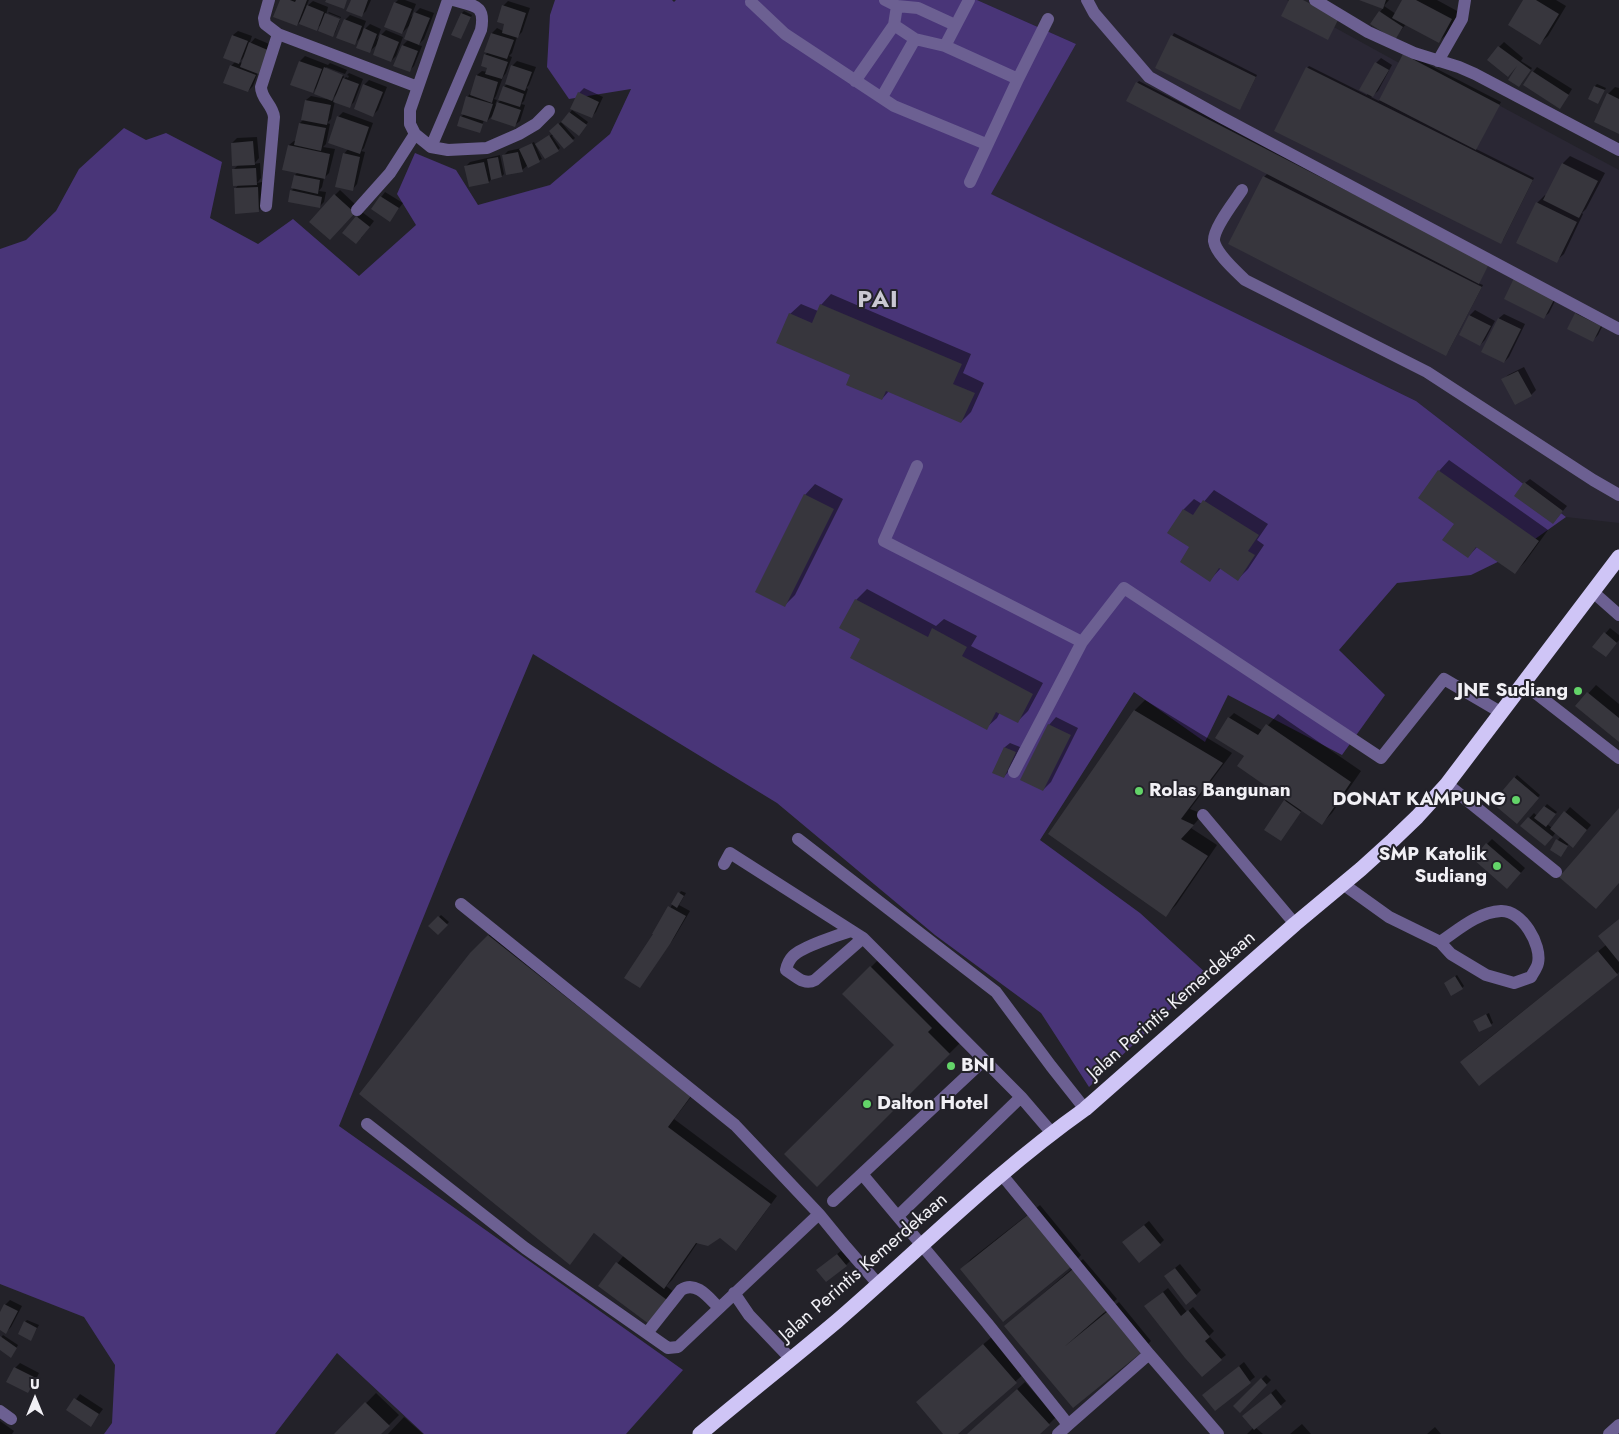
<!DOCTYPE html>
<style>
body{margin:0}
#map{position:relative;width:1619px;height:1434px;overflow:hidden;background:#232229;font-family:Jost,sans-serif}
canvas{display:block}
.north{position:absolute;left:10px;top:1374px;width:50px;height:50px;-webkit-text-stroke:4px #232229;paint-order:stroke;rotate:0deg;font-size:14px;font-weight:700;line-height:20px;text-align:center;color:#f1f0f5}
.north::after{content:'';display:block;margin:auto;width:18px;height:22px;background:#f1f0f5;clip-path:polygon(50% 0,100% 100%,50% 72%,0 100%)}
</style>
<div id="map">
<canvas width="1619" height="1434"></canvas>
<div class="north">U</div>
</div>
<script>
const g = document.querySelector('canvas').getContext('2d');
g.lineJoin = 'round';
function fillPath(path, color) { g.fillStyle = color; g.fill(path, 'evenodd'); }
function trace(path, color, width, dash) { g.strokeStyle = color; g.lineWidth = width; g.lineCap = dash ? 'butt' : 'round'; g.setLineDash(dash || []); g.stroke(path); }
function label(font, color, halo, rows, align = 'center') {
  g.font = font + ' Jost,sans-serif'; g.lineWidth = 4; g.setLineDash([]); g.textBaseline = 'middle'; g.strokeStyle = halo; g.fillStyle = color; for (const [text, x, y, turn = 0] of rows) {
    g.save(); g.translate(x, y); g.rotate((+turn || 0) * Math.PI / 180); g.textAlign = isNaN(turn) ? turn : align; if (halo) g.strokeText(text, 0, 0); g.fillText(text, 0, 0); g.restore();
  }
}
const built = new Path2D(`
 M977 0H1287L1292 4 1441 86 1467 88 1619 170V523L1566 517 1416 401 990 194 1076 44Z`);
const green = new Path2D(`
 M555 0H672L674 2 676 0H977L1076 44 991 194 1416 401 1566 517 1514 554 1471 575 1397 583 1339 650 1385 695 1342 755 1228 695 1205 742 1134 692 1040 840 1140 913 1207 974 1089 1087 1041 1013 935 935 777 803 533 654 447 859 339 1126 683 1370 626 1434H424L337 1353 275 1434H104L112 1423 115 1365 84 1317 0 1284V249L26 240 56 211 79 169 124 128 146 140 166 133 222 162 210 218 258 244 293 219 359 276 416 225 397 194 415 153 456 170 478 205 550 185 610 134 631 89 569 99 547 67 550 15Z`);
const shadow = new Path2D(`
 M281 0H309L306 7 313 1 328 7 326 15 340 20 335 33 333 35 323 23 316 29 303 18 297 25Z
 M352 0H371L366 11 361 16Z
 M398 0H405L416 4 411 17 420 8 434 13 424 39 418 45 422 46 414 66 409 71 395 65 403 45 408 40 411 24 402 33 395 3Z
 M1363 0H1389L1384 6 1396 14 1404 0H1437L1459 12 1447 34 1439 41 1406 24 1395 38 1372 23 1383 8Z
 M1525 0H1556L1566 6 1548 36 1540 43Z
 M508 1 530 8 522 32 517 37 512 53 509 56 512 57 506 73 503 77 496 96 494 99 497 100 495 105 501 100 504 87 507 84 512 66 517 61 536 67 529 85 526 88 528 89 524 101 521 104 525 105 520 121 515 125 494 114 487 121 484 120 479 132 461 117 464 114 467 97 472 92 477 75 482 71 487 72 488 67 485 55 488 52 486 51 492 33 497 28 503 31 506 23 503 6Z
 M464 11 472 15 461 38 462 13Z
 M329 12 341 17V18L328 13Z
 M350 15 366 21 362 32 370 24 381 29 377 39 386 30 403 37 396 56 391 61 379 43 369 52 362 36 354 44 345 20Z
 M238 31 252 36 249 45 255 38 274 46 258 72 253 86 248 91 231 66 236 61 225 57 233 35ZM245 56 243 63 239 62Z
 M1174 33 1257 75 1241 107 1156 67Z
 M1504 42 1523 58 1521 61 1532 68 1521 84 1518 67 1499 47Z
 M1406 53 1501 102 1476 149 1534 178 1503 240 1307 68 1309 66 1367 95 1376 63 1381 58 1392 65 1378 91 1371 97 1379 101Z
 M305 56 328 65 330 63 347 70 345 74 326 67V69L344 76 343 80 346 77 348 78 349 76 347 75 349 73 363 79 354 102 349 107 335 101 331 119 327 123 330 124 326 144 323 147 335 149 329 173 324 178 322 187 319 191 326 192 324 202 319 207 291 191 294 188 295 175 298 172 289 145 294 141H296L300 123 304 119 306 100 311 96 326 99 327 97 318 86 313 92 291 84 300 61ZM338 93 335 101 331 100Z
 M1537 67 1572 89 1564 102 1533 72Z
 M369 80 387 87 378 110 373 115 364 85Z
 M1139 81 1490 262 1478 283 1483 285 1448 352 1446 354 1229 244 1264 177 1268 173 1137 83Z
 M1597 84 1606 88 1598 103 1595 86Z
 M1615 87 1619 88V132L1608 94Z
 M584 88 603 97 596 112 591 117 579 93Z
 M572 110 588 122 581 132 563 122Z
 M343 112 373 123 364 148 361 151 365 152 357 184 353 189 344 154 348 149 338 117Z
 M561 122 575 138 564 147 554 135 552 136 560 148 558 150 539 142 553 134 551 131Z
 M257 137 259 158 254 164 260 163 261 178 257 183 262 182 263 206 258 211 235 189 239 184 234 169 239 164 232 143 237 138Z
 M534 142 542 159 528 165 522 170 503 156 508 151 522 148Z
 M500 155 504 174 502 176 492 178 489 182 465 167 470 162Z
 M1570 156 1605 173 1586 209 1582 213 1583 214 1564 254 1556 261 1537 203 1545 195 1546 196 1563 163Z
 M340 190 358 207 311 221 335 195Z
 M385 192 403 203 390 220 373 208Z
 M362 212 374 221 361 238 344 233Z
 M1560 291 1549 313 1544 317 1505 299Z
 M831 294 971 354 963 373 984 383 971 412 961 422 889 391 882 399 852 374 790 314 801 304 818 311 821 305Z
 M1581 309 1605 321 1598 335 1593 340 1576 314Z
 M1475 310 1495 321 1485 340 1480 345 1460 334 1470 315Z
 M1504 314 1525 324 1509 357 1504 362 1483 352 1499 318Z
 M1524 367 1536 390 1531 395 1503 380 1508 375Z
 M1449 460 1548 530 1525 562 1515 572 1478 546 1468 557 1456 524 1439 471Z
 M1530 479 1567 506 1553 523 1525 483Z
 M815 484 843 499 795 595 785 605 805 495Z
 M1214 490 1268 524 1257 540 1264 545 1248 569 1238 579 1221 568 1210 580 1191 547 1169 533 1184 509 1194 499 1202 504Z
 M867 589 936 626 944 619 977 636 971 646 1043 683 1028 711 1018 721 1000 712 997 718 986 728 862 639 841 628 856 600Z
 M1610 628 1619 635V640L1610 651 1594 647Z
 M1596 685 1619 704V740L1577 706Z
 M1145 700 1232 753 1190 809 1203 814 1191 828 1217 845 1176 905 1166 915 1049 834 1135 710Z
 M1234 713 1263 731 1278 714 1361 771 1332 813 1322 823 1302 810 1281 839 1285 801 1287 799 1246 756 1216 738 1229 718Z
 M1056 717 1078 728 1051 782 1043 790 1049 725Z
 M1010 743 1020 747 1008 772 1004 777 1005 747Z
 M1517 775 1540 795 1517 822 1494 802Z
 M1547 804 1557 812 1547 824 1552 828 1570 807 1591 825 1578 841 1569 843 1563 853 1551 849 1561 836 1556 832 1550 840 1522 826 1534 813 1537 816Z
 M1492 839 1525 868 1512 883 1487 844Z
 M681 891 686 893 679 905 690 911 674 938 639 987 654 933Z
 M441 915 449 922 438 933 430 926Z
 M1619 919V972L1617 974 1462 1062 1472 1052 1606 945Z
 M496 928 698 1088 674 1119 777 1196 743 1242 736 1249 720 1237 698 1242 672 1280 666 1286 674 1292 656 1315 600 1286 624 1255 595 1232 570 1263 471 954Z
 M881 957 960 1043 817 1185 896 1045 844 994Z
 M1457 975 1464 986 1462 988 1445 983Z
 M1489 1013 1493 1023 1479 1031 1477 1019Z
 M1040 1205 1081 1255 1071 1266 961 1270 971 1259Z
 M1149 1221 1164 1240 1160 1244 1129 1237Z
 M842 1250 851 1260 846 1265 823 1266Z
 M1083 1259 1117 1299 1103 1312 1104 1313 1119 1302 1151 1341 1141 1351 1073 1406 1006 1326Z
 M1180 1264 1201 1290 1196 1295 1170 1272Z
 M1168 1288 1187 1312 1193 1307 1214 1331 1209 1336 1226 1355 1221 1359 1145 1306Z
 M10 1300 22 1306 11 1327 6 1332 0 1329V1315L5 1305Z
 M27 1320 39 1325 31 1339 25 1322Z
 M3 1335 18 1345 13 1354 0 1349V1339Z
 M994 1335 1026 1372 956 1434H945L917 1402Z
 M1244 1362 1255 1377 1215 1409 1204 1395Z
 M20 1363 39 1373 32 1387 28 1391 15 1368Z
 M1266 1375 1271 1380 1240 1411 1234 1406Z
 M1025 1382 1056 1417 1049 1424 1038 1434H968Z
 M1276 1389 1286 1401 1255 1427 1263 1434H1247L1253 1428 1248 1412Z
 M376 1393 399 1415 380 1434H336Z
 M80 1394 103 1409 91 1425 68 1410Z
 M404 1417 423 1434H388Z
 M0 1421 14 1431 12 1434H0Z
 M1302 1424 1311 1434H1290Z
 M1435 1427 1441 1434H1427Z`);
const building = new Path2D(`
 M280 0H290L295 2 296 0H307L297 26 273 17Z
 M326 0H347L344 9 325 2Z
 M351 0H368L362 17 346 11Z
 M1289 0H1303L1339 18 1328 40 1281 16Z
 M1359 0H1386L1383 9Z
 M1402 0H1416L1452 19 1439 43 1392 18Z
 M1523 0H1536L1559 14 1540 45 1508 25Z
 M394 2 412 9 402 34 384 27Z
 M307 5 324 12 317 31 299 24Z
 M502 5 526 13 518 38 502 33 504 24 497 22Z
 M1379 11 1403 27 1395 40 1370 24Z
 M414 12 430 18 419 45 404 39Z
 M325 13 340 19 333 37 318 31Z
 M461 13 471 17 461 39 451 35Z
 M344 19 362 26 355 45 336 38Z
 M364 28 377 34 370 53 356 48Z
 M491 33 514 40 507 59 484 52Z
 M380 34 399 42 391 62 373 55Z
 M232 35 248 41 239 64 223 58Z
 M1171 35 1256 77 1240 110 1155 68Z
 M249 42 270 51 261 75 240 67Z
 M402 45 418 51 410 72 393 66Z
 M1498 46 1531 70 1519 87 1508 80 1517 66 1508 77 1487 60Z
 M484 54 508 62 502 79 485 74 487 68 481 66Z
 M1403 54 1500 105 1476 150 1379 100Z
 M299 61 322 69 313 93 290 85Z
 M1375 62 1389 70 1373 97 1359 90Z
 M230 65 256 75 248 92 223 83Z
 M511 65 532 72 525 91 505 84Z
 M324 67 343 75 332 101 314 94Z
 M1306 67 1533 180 1501 244 1274 131Z
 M1532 71 1569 95 1560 109 1523 85Z
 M476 75 498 82 492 103 470 95Z
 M343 78 359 84 350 108 333 102Z
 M1136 82 1489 264 1479 284 1126 101Z
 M363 84 383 92 373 117 354 109Z
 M503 86 524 94 520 107 498 100Z
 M1594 86 1605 90 1598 104 1588 99Z
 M578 92 599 102 592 118 570 109Z
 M1607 93 1619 99V134L1594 122Z
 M466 96 493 104 487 122 461 114Z
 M305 100 331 105 327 125 301 120Z
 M497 102 521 110 515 127 491 119Z
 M569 112 587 125 579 136 561 122Z
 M337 116 369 127 360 154 328 143Z
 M460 116 483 124 480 133 457 126Z
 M299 123 326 128 321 151 294 145Z
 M558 123 574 141 564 149 549 131Z
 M549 135 559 151 545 159 535 144Z
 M253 141 255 165 232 166 231 143Z
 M532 143 540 162 528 168 519 149Z
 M288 145 330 154 325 179 282 170Z
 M518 152 523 172 506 175 502 155Z
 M343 153 360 157 353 191 335 187Z
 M498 157 502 177 491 180 487 159Z
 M484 162 489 183 469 187 464 166Z
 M1562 163 1598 181 1579 218 1543 200Z
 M256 168 257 185 233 186 232 169Z
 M294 175 320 180 318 194 291 188Z
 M1263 176 1482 287 1446 356 1228 244Z
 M258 187 259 212 235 214 234 188Z
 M290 190 322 197 320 208 288 202Z
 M334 194 355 213 330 240 309 222Z
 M380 196 399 208 390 222 371 209Z
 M1536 202 1577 222 1557 263 1516 243Z
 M356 216 370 227 356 244 342 233Z
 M1515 276 1556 296 1544 319 1504 299Z
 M820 304 962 364 953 384 975 393 961 423 886 391 882 400 846 385 850 375 776 343 789 313 812 323Z
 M1575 313 1601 326 1593 342 1567 329Z
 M1469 315 1491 326 1480 346 1459 335Z
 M1498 318 1521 329 1504 363 1481 352Z
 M1518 371 1532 396 1515 405 1501 379Z
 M1438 470 1539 541 1515 574 1476 547 1468 558 1442 540 1454 524 1418 498Z
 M1524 482 1563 511 1553 524 1514 496Z
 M804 494 834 509 785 607 755 592Z
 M1203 500 1259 535 1248 551 1255 555 1238 581 1219 568 1210 582 1180 562 1189 547 1167 533 1183 509 1193 515Z
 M855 599 928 637 932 628 967 647 962 656 1033 694 1018 723 996 712 987 730 850 658 860 639 839 628Z
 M1604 632 1617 643 1606 657 1592 647Z
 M1587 692 1619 718V742L1575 706Z
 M1134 710 1223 763 1181 819 1194 825 1181 839 1208 856 1166 917 1048 834Z
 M1228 717 1258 735 1266 724 1351 782 1322 825 1237 766 1244 756 1215 738Z
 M1048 724 1071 735 1043 791 1020 780Z
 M1004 747 1016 752 1004 778 992 773Z
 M1514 777 1539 798 1517 824 1492 803Z
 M1284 800 1301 812 1281 841 1264 830Z
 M1544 806 1556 814 1546 827 1534 818Z
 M1619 808V883L1596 909 1559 877Z
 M1564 811 1587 830 1573 848 1550 829Z
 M1528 817 1553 837 1545 846 1520 826Z
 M1556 839 1568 846 1561 857 1550 850Z
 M1486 843 1521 873 1507 889 1473 859Z
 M678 892 684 896 677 908 671 904Z
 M668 906 686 916 670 944 640 988 624 978 653 934H652Z
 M438 916 448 925 438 935 428 926Z
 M1619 919V962L1598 936Z
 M488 935 691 1096 668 1127 771 1204 736 1251 720 1238 708 1246 696 1243 664 1289 594 1233 570 1265 359 1094 470 953Z
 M1598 951 1618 975 1479 1086 1460 1062Z
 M870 966 932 1028 928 1032 950 1054 817 1187 784 1154 894 1045 842 994Z
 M1455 976 1463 989 1451 996 1444 983Z
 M1486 1014 1492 1026 1479 1032 1473 1021Z
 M1029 1214 1072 1266 1003 1322 960 1269Z
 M1144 1225 1161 1245 1139 1263 1122 1242Z
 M837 1254 847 1266 826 1282 816 1270Z
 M616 1262 667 1300 649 1324 598 1286Z
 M1175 1268 1197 1296 1186 1305 1164 1276Z
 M1073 1269 1107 1310 1064 1347 1108 1311 1142 1352 1073 1408 1004 1326Z
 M1163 1292 1181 1316 1188 1310 1210 1337 1205 1341 1222 1360 1202 1377 1185 1358 1191 1353 1185 1358 1144 1306Z
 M4 1304 18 1311 6 1334 0 1330V1312Z
 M24 1321 37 1328 31 1341 18 1334Z
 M0 1336 17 1348 11 1358 0 1350Z
 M983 1344 1017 1383 958 1434H943L916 1402Z
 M1239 1366 1251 1383 1215 1411 1202 1395Z
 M14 1367 36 1378 28 1393 6 1382Z
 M1261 1378 1267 1385 1240 1413 1233 1406Z
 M1017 1389 1050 1425 1040 1434H967Z
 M1271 1393 1282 1407 1254 1430 1242 1416Z
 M74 1398 99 1414 91 1427 66 1410Z
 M365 1402 390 1426 381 1434H334Z`);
const minor = new Path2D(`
 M269 0 264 18 265 24 278 34 418 87
 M448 0 410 110V124L415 134 431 147 448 150 487 148 519 134 536 124 549 111
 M885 0 897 6 918 8 955 25
 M969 0 945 46 1018 79
 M1087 0 1094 13 1149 77 1221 117 1619 329
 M1315 0 1368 32 1414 53 1459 67 1475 74 1619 150
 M751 2 785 34 894 106 986 144
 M894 25 915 39 945 46
 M1438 61 1462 19 1465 0
 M855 81 894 25 897 6
 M882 97 915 39
 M431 147 481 30C486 4 474 6 453 0
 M970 182 1018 79 1048 19
 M1242 190C1235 201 1213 228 1214 241 1216 254 1236 271 1245 280L1427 372 1593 480 1619 495
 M266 206 274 117C273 105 261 99 261 87L278 34
 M357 210 390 173 415 134
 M917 466 884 541 1082 642 1124 588 1381 758 1444 679 1502 713
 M1593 592 1619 615
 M1524 684 1619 758
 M1014 772 1082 642
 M1447 784 1556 872
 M1203 815 1295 924
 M798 839 996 992 1051 1066 1085 1109
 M724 864 730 853 863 938 1021 1097 1051 1132
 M1343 884 1389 917 1440 942 1451 954 1486 975 1514 983 1531 977C1533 973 1537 968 1538 963 1542 945 1522 910 1501 911 1478 912 1458 930 1440 942
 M461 904 735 1125 819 1214 846 1247 878 1284
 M851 931C838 935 802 947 793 956 790 959 787 965 786 970 796 976 804 986 815 980L863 938
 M367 1124 525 1248 668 1348 678 1347 819 1214
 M862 1174 987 1323 1063 1418 1068 1425 1058 1434
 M1002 1175 1149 1354
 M833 1201 984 1060
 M898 1216 1021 1097
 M734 1293 749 1315 790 1358
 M647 1333 681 1290C696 1280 709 1298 719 1308
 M0 1411 11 1419
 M1068 1425 1149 1354 1218 1434
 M1609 1434 1619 1425`);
const highway = new Path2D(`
 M700 1434C745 1396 792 1359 837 1321 919 1250 996 1172 1085 1109L1295 924 1361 869 1393 840 1417 817 1447 784 1619 557`);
const markers = [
 [1578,691,5,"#63d469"],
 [1139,791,5,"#63d469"],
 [1516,800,5,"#63d469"],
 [1497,866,5,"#63d469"],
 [951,1066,5,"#63d469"],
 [867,1104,5,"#63d469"]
];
const poiNames = [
 ["JNE Sudiang",1568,691],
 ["Rolas Bangunan",1149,791,"left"],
 ["DONAT KAMPUNG",1506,800],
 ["SMP Katolik",1487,855],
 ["Sudiang",1487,877],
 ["BNI",961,1066,"left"],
 ["Dalton Hotel",877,1104,"left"]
];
const streetNames = [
 ["Jalan Perintis Kemerdekaan",1172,1006,-41],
 ["Jalan Perintis Kemerdekaan",864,1268,-41]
];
const districtNames = [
 ["PAI",878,301]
];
fillPath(built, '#2a2734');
fillPath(green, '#493578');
fillPath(shadow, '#0007');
fillPath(building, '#37363d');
trace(minor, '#6c6092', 12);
trace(highway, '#cfc5f6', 15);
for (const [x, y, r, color] of markers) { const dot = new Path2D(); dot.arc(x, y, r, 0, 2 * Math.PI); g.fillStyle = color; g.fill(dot); trace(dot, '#232229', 2); }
label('bold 19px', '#f1f0f5', '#232229', poiNames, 'right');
label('19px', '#f1f0f5', '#232229', streetNames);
g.letterSpacing = '1px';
label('bold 24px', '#cac8d2', '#232229', districtNames);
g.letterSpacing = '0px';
</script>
